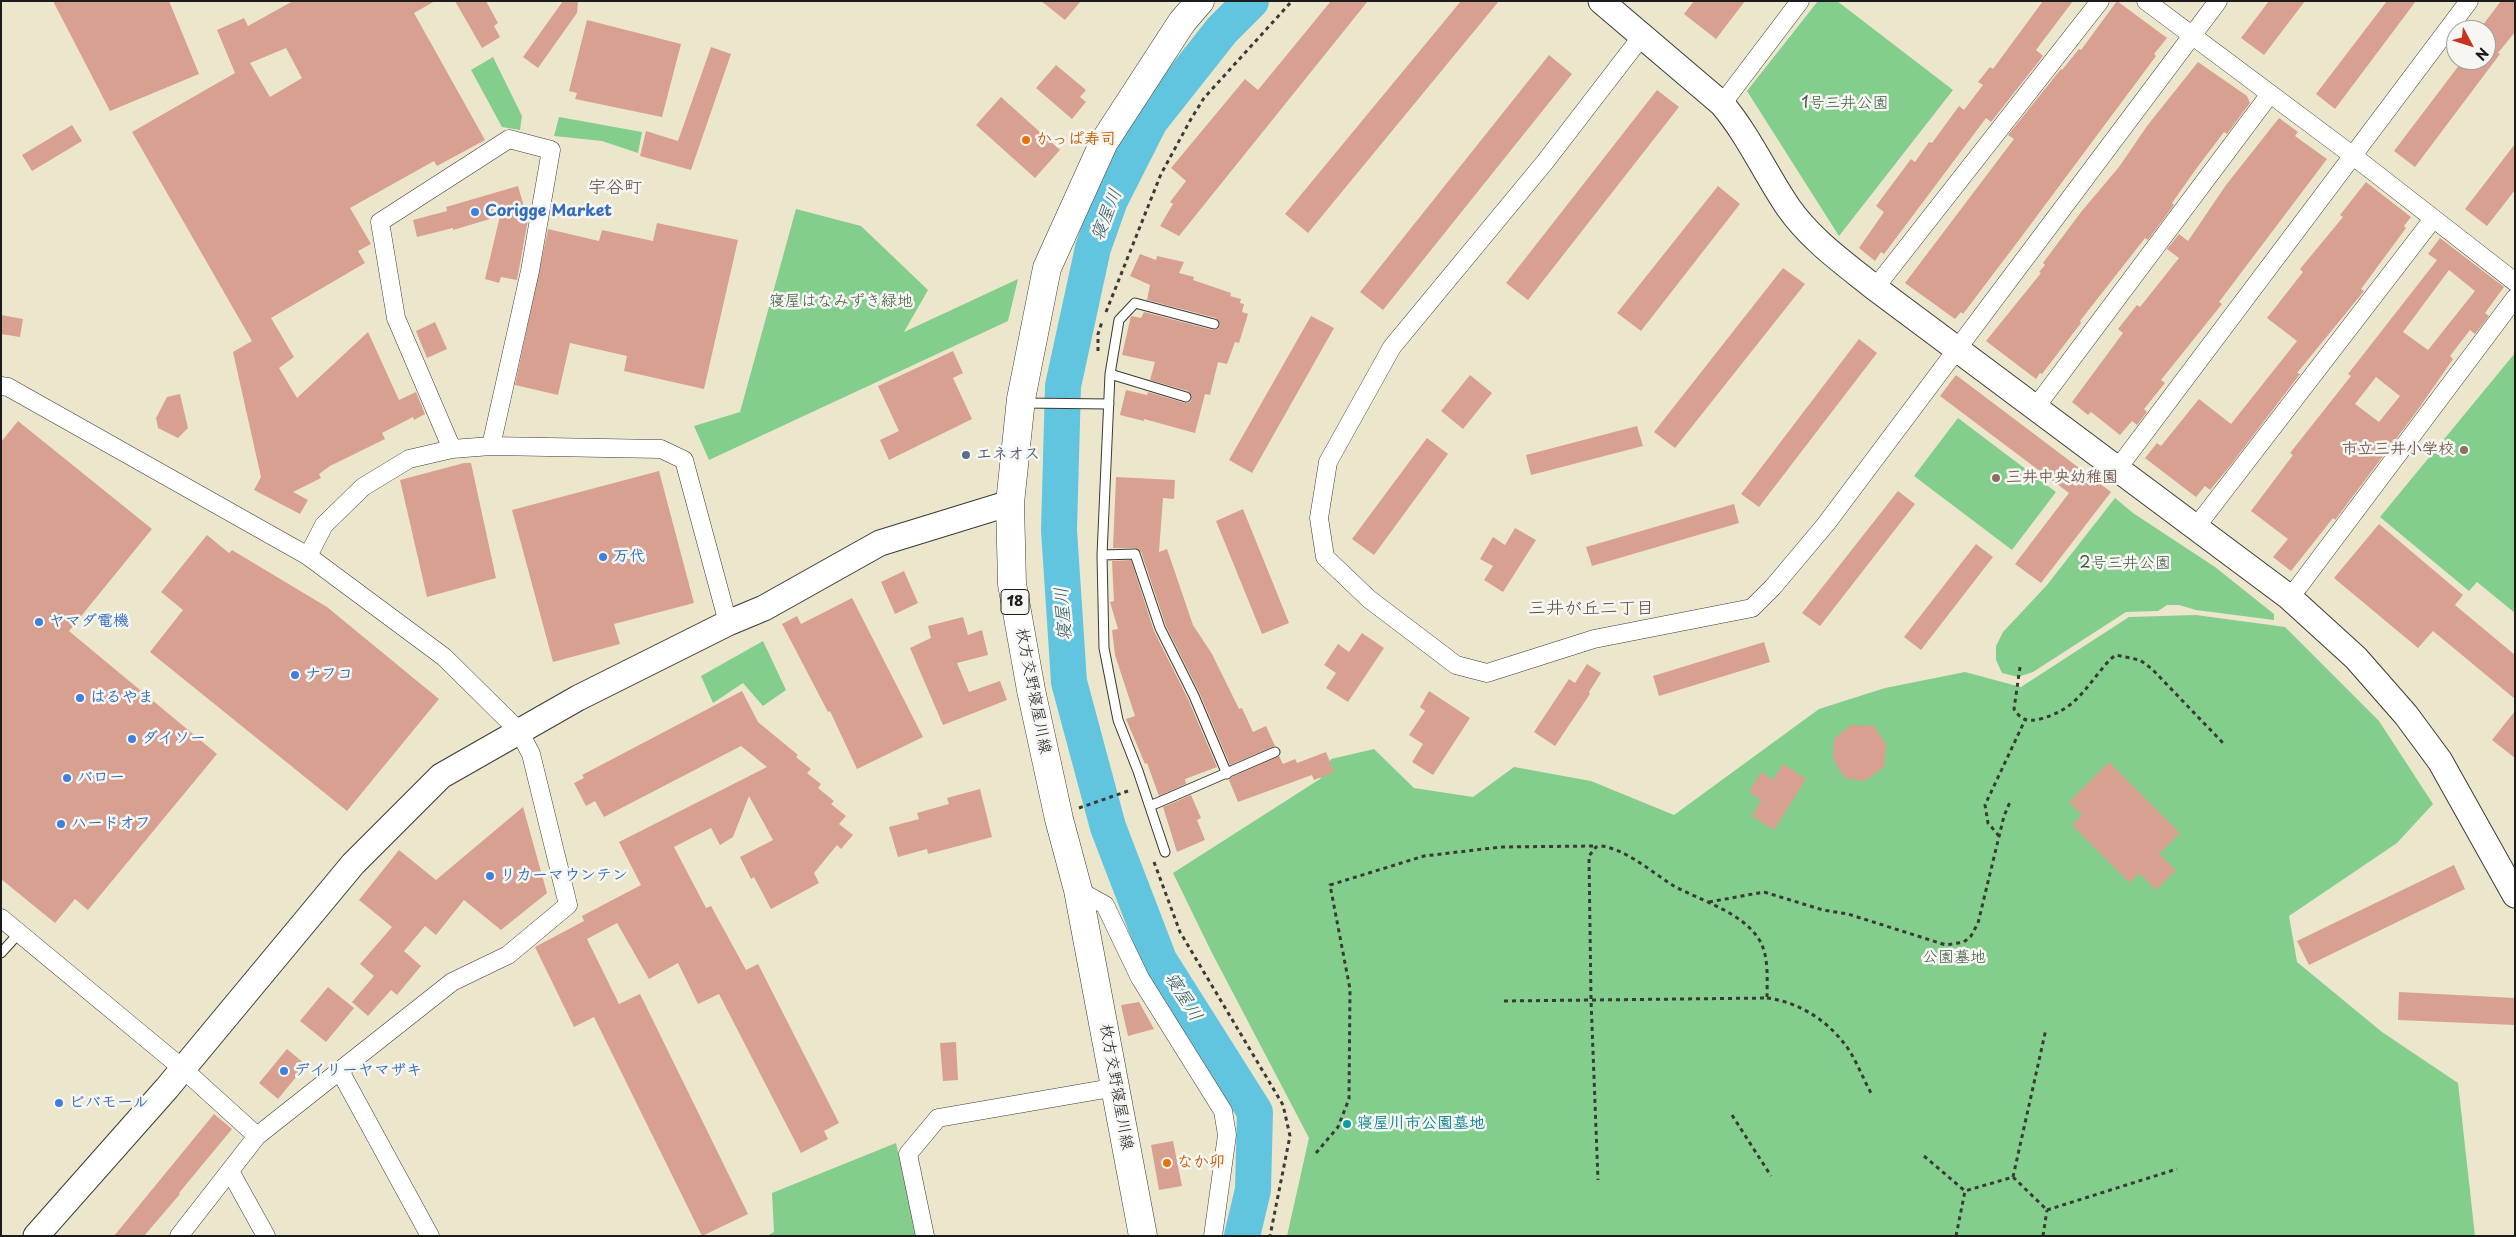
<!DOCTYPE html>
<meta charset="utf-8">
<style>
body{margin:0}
#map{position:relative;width:2516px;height:1237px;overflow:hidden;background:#ece7cc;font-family:"Playpen Sans",sans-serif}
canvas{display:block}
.frame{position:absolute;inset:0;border:2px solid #1c1c1c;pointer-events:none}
.north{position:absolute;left:2446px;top:20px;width:50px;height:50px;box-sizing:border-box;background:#f6f6f2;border:1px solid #9f9f9c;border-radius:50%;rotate:130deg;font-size:14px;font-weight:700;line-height:20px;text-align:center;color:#1c1c1c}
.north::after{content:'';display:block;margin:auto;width:18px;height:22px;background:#c8321e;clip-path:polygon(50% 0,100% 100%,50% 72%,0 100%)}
</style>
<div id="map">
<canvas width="2516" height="1237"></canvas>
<div class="frame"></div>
<div class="north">N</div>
</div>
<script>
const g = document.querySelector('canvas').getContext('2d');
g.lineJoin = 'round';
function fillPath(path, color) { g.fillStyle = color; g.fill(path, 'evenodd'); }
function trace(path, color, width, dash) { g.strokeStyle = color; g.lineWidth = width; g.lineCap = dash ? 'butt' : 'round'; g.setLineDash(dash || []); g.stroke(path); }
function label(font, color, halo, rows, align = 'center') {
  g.font = font + ' "Playpen Sans","Klee One",sans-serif'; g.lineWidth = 5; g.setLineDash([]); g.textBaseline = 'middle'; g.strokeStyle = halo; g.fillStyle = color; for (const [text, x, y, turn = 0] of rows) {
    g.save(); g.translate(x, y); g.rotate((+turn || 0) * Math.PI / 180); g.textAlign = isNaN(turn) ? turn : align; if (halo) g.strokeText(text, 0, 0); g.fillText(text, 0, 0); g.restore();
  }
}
const green = new Path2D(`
 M1818 1H1837L1953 90 1839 236 1747 91Z
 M493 57 522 116 520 130 502 127 471 70Z
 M559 117 642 132 638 153 602 141 554 136Z
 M796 209 861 226 928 290 904 332 1018 279 1008 321 709 460 694 426 740 412Z
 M2515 353V613L2477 582 2469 591 2380 517Z
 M1958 418 2056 492 2012 550 1914 476Z
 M2115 498 2133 513 2215 567 2274 614V620L2196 610 2179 605H2167L2158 611 2126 612 2033 672 2018 677 2002 673 1996 660V646L2003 632 2047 585Z
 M2196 615 2285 627 2379 721 2433 804 2397 843 2289 916 2297 962 2382 1032 2458 1083 2475 1236H1287L1309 1138 1211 951 1173 873 1320 779 1331 759 1374 749 1414 788 1473 797 1514 767 1591 781 1674 815 1819 709 1885 688 1965 672 2021 687 2129 617Z
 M763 641 786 690 763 706 743 683 713 703 701 676Z
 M896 1143 916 1236H767L774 1232 772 1193Z`);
const river = new Path2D(`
 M1242 1236 1253 1190 1255 1112 1159 960 1108 827 1069 682 1059 530 1063 386 1093 248 1110 200 1150 121 1222 30 1251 1`);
const building = new Path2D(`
 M53 1H169L199 74 110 111Z
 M293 1H435L414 13 485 140 437 166 434 161 350 208 371 244 358 251 365 263 271 318 294 357 279 368 297 398 368 332 399 400 416 392 425 414 414 420 413 417 382 433 385 439 330 466 319 474 321 478 293 492 308 500 300 514 254 490 261 477 233 352 252 341 132 132 235 73 217 30 244 18 248 26ZM286 48 302 78 270 97 250 63Z
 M455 1H486L498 23 494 26 500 37 482 48Z
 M563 1H578L577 13 538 68 523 57Z
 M1041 1H1081L1065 20Z
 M1331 1H1368L1179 236 1160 226 1173 204 1170 202 1186 181 1171 168 1245 79 1258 90Z
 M1461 1H1499L1308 233 1285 214Z
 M1694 1H1745L1716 39 1684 14Z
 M2043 1H2073L2036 50 2043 56 1991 122 1986 118 1884 254 1881 252 1875 261 1859 248 1884 212 1876 206 1911 159 1915 162 1929 142 1932 143 1959 106 1964 110 1983 85 1978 82 1990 67 1993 69Z
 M2117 1 2167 38 2154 54 2156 56 2022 236 1963 314 1961 312 1955 319 1905 283 2014 139 2008 135 2061 69 2062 70 2079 49 2081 50Z
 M2269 1H2305L2264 55 2241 38Z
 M2387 1H2416L2335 109 2316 94Z
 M2501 1H2515V32L2498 53 2500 54 2415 167 2394 151 2463 60H2486V30H2479Z
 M587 20 681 44 662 117 575 99 577 93 569 91Z
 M711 47 731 54 691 170 640 156 646 131 678 141Z
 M1549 55 1572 74 1383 310 1360 292Z
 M2198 62 2247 96 2250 103 2227 134 2224 132 2196 169 2172 203 2174 205 2148 240 2145 238 2080 321 2081 323 2042 374 2040 373 2036 379 1986 341 2041 273 2039 272 2045 265 2043 263 2081 212 2119 167 2147 126Z
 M1056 65 1086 90 1080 97 1086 102 1072 119 1036 88Z
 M1657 90 1679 107 1528 300 1506 283Z
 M1001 97 1060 150 1035 178 976 125Z
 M2279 118 2298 132 2295 136 2327 159 2219 302 2222 304 2161 380 2165 383 2144 409 2147 412 2137 425 2132 421 2120 435 2091 412 2088 415 2072 402 2123 333 2118 329 2137 305 2140 307 2179 258 2167 249 2179 234 2188 241 2226 185Z
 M72 125 82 141 32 171 22 155Z
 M2515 144V190L2487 226 2465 209Z
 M2366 182 2411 217 2404 226 2406 228 2361 289 2364 291 2297 373 2300 374 2230 466 2210 490 2205 486 2196 497 2145 458 2157 443 2161 446 2199 399 2231 424 2297 341 2267 318 2303 272 2300 269 2343 217 2340 215Z
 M518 186 528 220 517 280 501 277 499 283 485 279 500 216 453 230V228L417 237 413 220 447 211 446 207Z
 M1718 186 1740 204 1641 331 1617 313Z
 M657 223 738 240 704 389 624 371 627 356 570 343 558 395 515 385 548 229 599 241 602 230 653 241Z
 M2440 238 2504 287 2485 313 2489 316 2475 334 2470 330 2450 356 2453 359 2417 411 2335 520 2333 518 2291 571 2273 557 2288 539 2251 511 2293 455 2290 453 2351 376 2348 374 2437 260 2428 254ZM2449 270 2475 291 2428 350 2403 332ZM2376 377 2400 396 2379 422 2355 404Z
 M1140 254 1156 260 1157 256 1184 262 1179 273 1194 277 1193 280 1231 293 1230 296 1241 299 1240 303 1244 304 1242 312 1248 314 1239 343 1235 342 1227 364 1218 362 1210 395 1205 394 1195 433 1144 419V421L1120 415 1126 390 1147 395 1148 392 1185 403 1190 402 1192 398 1188 391 1150 380 1155 362 1122 355 1131 316 1141 318 1144 312 1213 330 1218 329 1220 325 1216 318 1147 300 1150 285 1130 276Z
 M1783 268 1805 284 1675 448 1654 432Z
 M1 315 23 319 20 337 1 334Z
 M1311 316 1334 328 1252 473 1229 460Z
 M435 322 447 349 427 358 416 331Z
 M1859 339 1877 353 1759 507 1741 494Z
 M953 351 963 373 953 378 972 419 889 460 880 440 899 431 878 386Z
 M1470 375 1492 393 1463 429 1441 411Z
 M1956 375 2111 492 2041 583 2015 564 2069 493 1940 396Z
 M180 394 188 428 178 438 158 428 156 418 167 397Z
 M18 421 152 529 69 631 217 754 88 910 75 899 55 923 1 879V442Z
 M1637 426 1643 446 1531 475 1526 455Z
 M1427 438 1448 454 1374 555 1352 539Z
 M464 463H471L496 578 427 597 400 480Z
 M659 471 694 603 614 624 620 644 553 662 512 510Z
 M1116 477 1175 480 1174 499 1163 498 1159 552 1167 549 1193 625 1212 654 1239 709 1242 708 1253 732 1266 726 1275 746 1230 765 1200 694 1166 626 1141 552 1135 548H1113Z
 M1898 491 1915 504 1820 626 1802 613Z
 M1734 504 1739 523 1592 566 1586 547Z
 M1243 509 1289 623 1262 634 1216 521Z
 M2379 524 2463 595 2455 605 2515 655V699L2433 631 2418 648 2334 578Z
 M1515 528 1536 540 1503 592 1484 580 1493 566 1480 559 1493 537 1505 545Z
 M207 535 229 553 232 550 327 607 439 699 347 811 150 652 183 610 161 592Z
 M1976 544 1993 557 1921 650 1904 637Z
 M1131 560 1154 631 1188 699 1217 767 1185 779 1186 784 1159 796 1147 763 1145 764 1126 719 1135 716 1115 655 1112 630 1118 629 1110 602 1114 601 1112 561Z
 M904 571 918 603 895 614 881 582Z
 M852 598 923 737 857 769 830 711 828 712 782 624 797 616 801 624Z
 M963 617 968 635 982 630 988 655 957 663 969 692 1000 681 1007 700 943 725 910 648 931 638 928 626Z
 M1362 633 1384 648 1348 702 1326 688 1336 673 1324 665 1338 644 1349 652Z
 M1764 642 1770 662 1659 696 1653 676Z
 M1587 664 1601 673 1589 692 1590 694 1555 746 1534 732 1569 679 1575 683Z
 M742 691 758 722 798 755 796 757 811 769 807 773 821 784 818 788 834 801 831 804 846 816 839 824 853 835 841 849 837 845 814 873 819 883 771 909 754 877 751 879 740 857 773 840 749 796 733 837 720 845 711 828 674 847 706 908 711 906 746 970 758 964 839 1123 824 1131 828 1139 801 1153 719 994 698 1004 678 963 649 979 617 923 587 939 619 1004 640 994 748 1214 702 1236 594 1017 574 1027 535 947 584 921 582 916 641 885 619 842 767 767 741 746 604 817 595 801 586 806 574 783 584 778 582 775Z
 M1429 691 1470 718 1433 775 1412 762 1423 744 1409 735 1425 711 1420 707Z
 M2515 711V758L2492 740Z
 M1851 725 1874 726 1886 744 1884 767 1865 781 1845 778 1833 759 1834 739Z
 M1326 752 1334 772 1314 780 1312 775 1238 802 1229 780 1232 777 1279 756 1283 764 1295 759 1297 763Z
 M2109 762 2180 833 2159 854 2176 870 2156 890 2139 873 2130 883 2072 825 2082 815 2069 802Z
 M1783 764 1806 779 1774 830 1752 816 1761 800 1749 792 1761 772 1773 780Z
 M980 789 992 837 928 854 927 849 898 857 889 827 919 819 917 813 949 804 947 798Z
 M1191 795 1201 818 1197 820 1205 840 1177 852 1163 807Z
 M523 807 547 893 501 930 464 900 436 935 425 926 404 951 421 966 397 995 391 990 368 1016 352 1002 374 976 360 964 392 927 359 900 399 850 436 880Z
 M2454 865 2465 889 2309 965 2297 941Z
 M328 987 354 1008 326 1042 300 1021Z
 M2399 992 2515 998V1025L2398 1020Z
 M1139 1002 1154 1029 1128 1036 1121 1005Z
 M956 1042 958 1080 943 1081 940 1043Z
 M287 1049 306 1065 278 1099 259 1083Z
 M214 1114 232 1129 179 1193 180 1194 144 1236H114Z
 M1173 1141 1182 1186 1159 1190 1151 1145Z`);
const path = new Path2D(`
 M1106 312 1161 174 1191 119 1204 98 1292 1
 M1098 351V334L1102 322
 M2020 667 2014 709C2021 720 2027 722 2040 719 2069 711 2079 698 2097 675 2103 668 2108 660 2116 655L2140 660 2152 669 2224 744
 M1079 808 1128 791
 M1999 836 1988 823 1985 805 2025 720
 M1154 862 1180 932 1283 1105 1290 1136 1270 1236
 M1709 902 1764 892 1823 910 1848 914 1946 945 1964 942 1971 936 1978 923 2004 816 2010 802
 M1767 998C1797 1002 1824 1018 1843 1042 1855 1056 1862 1077 1871 1093
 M1504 1001 1767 998C1767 980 1769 957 1760 941 1743 912 1701 901 1674 886 1651 872 1628 850 1601 846L1596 847 1589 856 1591 1000 1598 1180
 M1732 1115 1771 1176
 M1316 1153 1338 1127 1349 1099 1350 989 1330 885 1424 856 1501 847 1595 846
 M1924 1156 1965 1191
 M2013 1177 2046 1029
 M2047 1210 2177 1169
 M1956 1236 1965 1191 2013 1177 2047 1210
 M2043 1236 2047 1210`);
const lane = new Path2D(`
 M1110 374 1186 397
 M1023 403 1109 404
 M1102 555 1135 554 1160 628 1194 696 1227 774
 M1150 806 1275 752
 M1165 852 1138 771 1118 720 1104 648 1102 555 1110 374 1119 320 1135 303 1214 324
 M1 953 19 933`);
const street = new Path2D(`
 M2146 1 2352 155 2515 282
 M1642 36 1545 162 1392 347 1328 462 1319 518 1325 557 1369 599 1456 665 1487 673 1594 639 1752 608 1773 587 1826 524 2218 1
 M1722 104 1800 1
 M1875 288 2100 1
 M1 386 8 387 308 556 444 657 519 731 531 754 568 905 508 955 452 982 257 1136 179 1236
 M2035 408 2270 94
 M452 449 396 318 380 222 509 139 551 150 530 271 491 446
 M2118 468 2469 1
 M2196 527 2433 219
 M308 556 324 525 363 487 409 459 452 449 491 446 661 449 684 460 728 623
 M2289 597 2299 586 2515 298
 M1078 890 1105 905 1140 978 1223 1111 1227 1135 1213 1236
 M1 918 182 1068 257 1136
 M340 1071 430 1236
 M230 1171 266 1236
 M925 1236 908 1154 938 1118 1117 1087`);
const secondary = new Path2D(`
 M1601 1 1722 104C1749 136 1765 173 1788 207 1811 240 1844 263 1875 288L2289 597 2356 658 2406 715 2440 761 2515 895
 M36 1236 167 1088 353 864 441 776 578 698 728 623 764 608 880 543 1010 503`);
const primary = new Path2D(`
 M1143 1236 1078 890 1059 819 1031 690 1012 584 1010 503 1021 399 1047 268 1104 142 1182 22 1200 1`);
const markers = [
 [1026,140,5,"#e8710a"],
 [475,212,5,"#3f7fe0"],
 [2464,450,5,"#8d6e63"],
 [966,455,5,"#5c6f8a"],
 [1996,478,5,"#8d6e63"],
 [603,557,5,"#3f7fe0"],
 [39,622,5,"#3f7fe0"],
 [295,675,5,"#3f7fe0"],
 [80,698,5,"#3f7fe0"],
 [132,739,5,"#3f7fe0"],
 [67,778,5,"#3f7fe0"],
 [61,824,5,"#3f7fe0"],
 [490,876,5,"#3f7fe0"],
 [284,1071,5,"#3f7fe0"],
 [59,1103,5,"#3f7fe0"],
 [1347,1124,5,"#0f9aa8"],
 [1167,1163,5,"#e8710a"]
];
const shields = [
 [1015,602,28]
];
const shieldNames = [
 ["18",1015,602]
];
const parkNames = [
 ["1号三井公園",1845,104],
 ["寝屋はなみずき緑地",841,302],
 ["2号三井公園",2125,564],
 ["公園墓地",1954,958]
];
const foodNames = [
 ["かっぱ寿司",1036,140],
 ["なか卯",1177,1163]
];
const shopNames = [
 ["Corigge Market",485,212],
 ["万代",613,557],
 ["ヤマダ電機",49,622],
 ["ナフコ",305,675],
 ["はるやま",90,698],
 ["ダイソー",142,739],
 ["バロー",77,778],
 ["ハードオフ",71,824],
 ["リカーマウンテン",500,876],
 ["デイリーヤマザキ",294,1071],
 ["ビバモール",69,1103]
];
const educationNames = [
 ["市立三井小学校",2454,450],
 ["三井中央幼稚園",2006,478,"left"]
];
const serviceNames = [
 ["エネオス",976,455]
];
const streetNames = [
 ["枚方交野寝屋川線",1033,691,79],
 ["枚方交野寝屋川線",1116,1087,80]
];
const cultureNames = [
 ["寝屋川市公園墓地",1357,1124]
];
const neighbourhoodNames = [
 ["宇谷町",615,188],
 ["三井が丘二丁目",1591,609]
];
const waterNames = [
 ["寝屋川",1107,215,-68],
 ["寝屋川",1064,614,-94],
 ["寝屋川",1183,997,58]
];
fillPath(green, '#83ce8c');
trace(river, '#62c5df', 36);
fillPath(building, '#d8a090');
trace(lane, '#3b3a36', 11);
trace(street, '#3b3a36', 19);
trace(secondary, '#3b3a36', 27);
trace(primary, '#3b3a36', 29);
trace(path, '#3b3a36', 3, [4, 4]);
trace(lane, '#fff', 9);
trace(street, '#fff', 18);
trace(secondary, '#fff', 25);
trace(primary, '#fff', 28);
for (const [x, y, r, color] of markers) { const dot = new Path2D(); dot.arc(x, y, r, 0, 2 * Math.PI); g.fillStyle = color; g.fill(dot); trace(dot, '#f6f6f2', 2); }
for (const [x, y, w] of shields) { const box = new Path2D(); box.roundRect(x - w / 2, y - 12.5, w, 25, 4); g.fillStyle = '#f6f6f2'; g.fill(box); trace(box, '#1c1c1c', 1); }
label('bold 15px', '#1c1c1c', null, shieldNames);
label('16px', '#405a43', '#f6f6f2', parkNames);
label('bold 16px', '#c56008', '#f6f6f2', foodNames, 'left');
label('bold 16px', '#366cbe', '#f6f6f2', shopNames, 'left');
label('bold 16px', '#785e54', '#f6f6f2', educationNames, 'right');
label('bold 16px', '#4e5e75', '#f6f6f2', serviceNames, 'left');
label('16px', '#1c1c1c', '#f6f6f2', streetNames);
label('bold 16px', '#0d838f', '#f6f6f2', cultureNames, 'left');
label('18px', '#5e4a45', '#f6f6f2', neighbourhoodNames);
label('italic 18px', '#345760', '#f6f6f2', waterNames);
</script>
